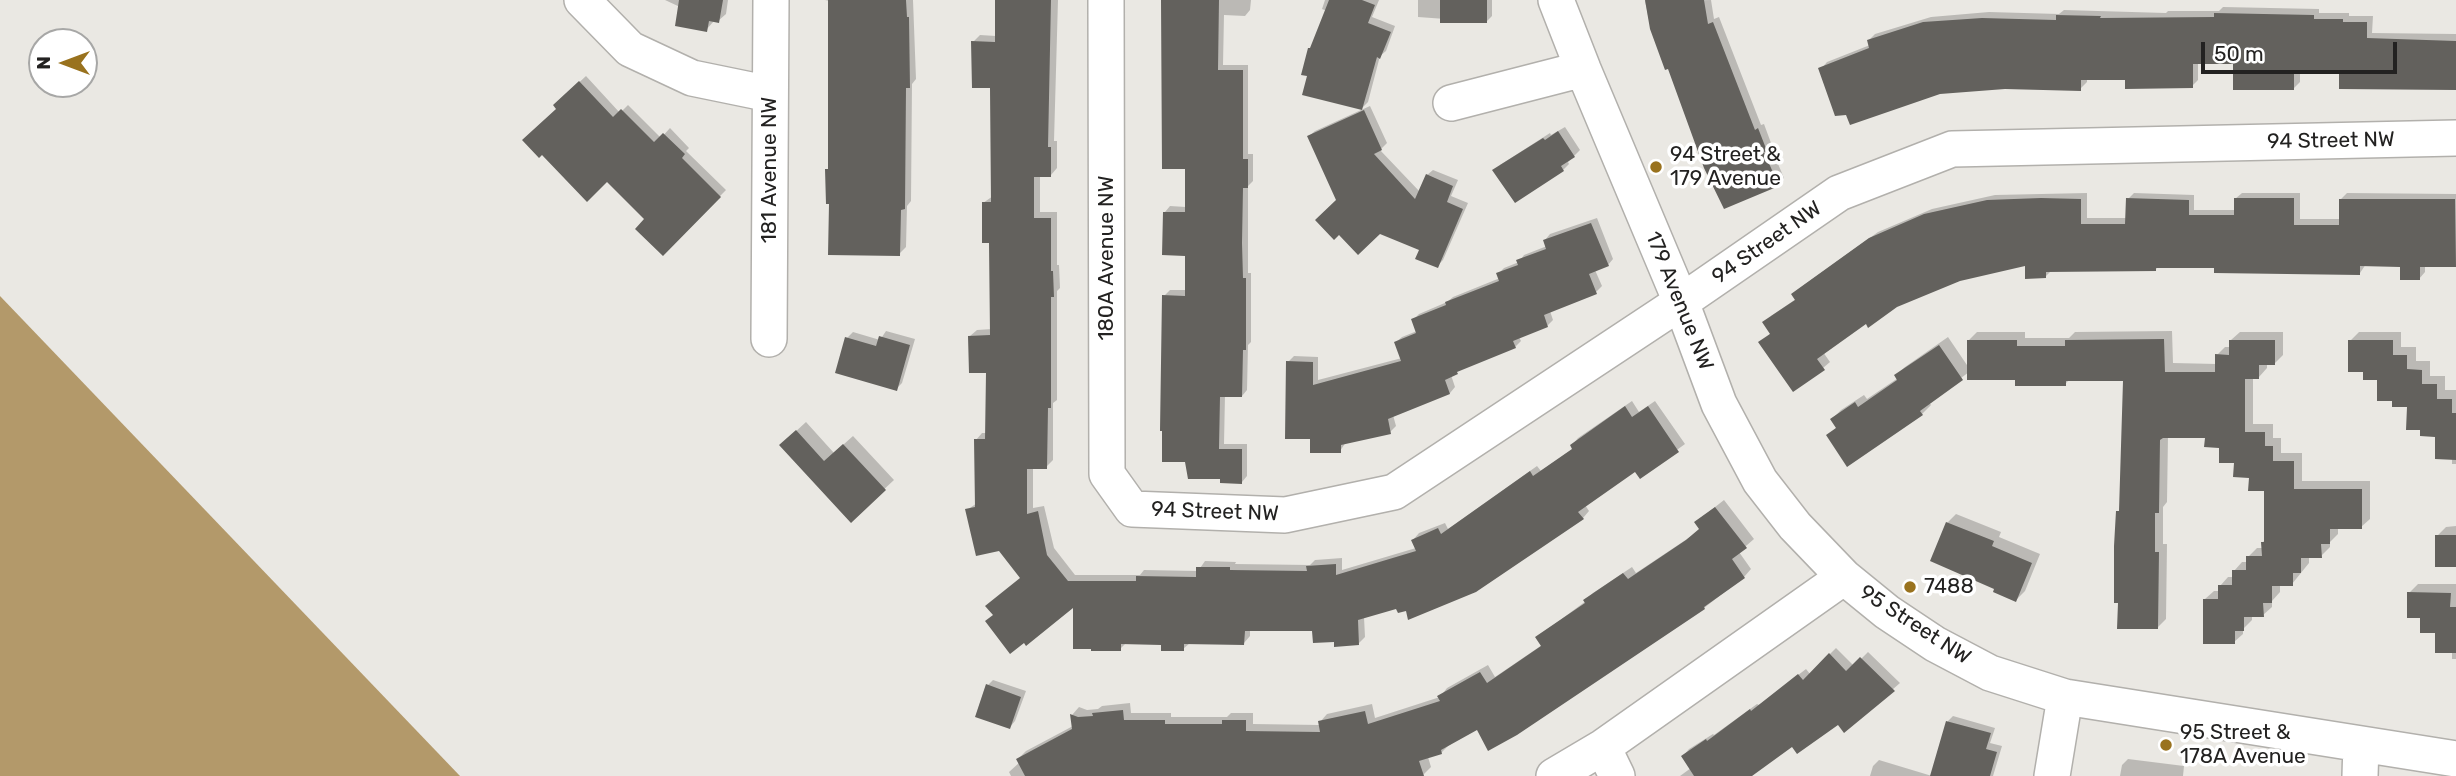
<!DOCTYPE html>
<style>
body{margin:0}
#map{position:relative;width:2456px;height:776px;overflow:hidden;background:#eae8e3;font-family:Rubik,sans-serif}
canvas{display:block}
.north{position:absolute;left:28px;top:28px;width:70px;height:70px;box-sizing:border-box;background:#fff;border:2px solid #a7a7a6;border-radius:50%;rotate:270deg;font-size:19px;font-weight:700;line-height:28px;text-align:center;color:#232221}
.north::after{content:'';display:block;margin:auto;width:24px;height:32px;background:#99721e;clip-path:polygon(50% 0,100% 100%,50% 72%,0 100%)}
.scale{position:absolute;left:2201px;top:42px;width:196px;height:32px;box-sizing:border-box;border:4px solid #232221;border-top:0;padding-left:9px;font-size:21px;line-height:24px;white-space:nowrap;color:#232221;-webkit-text-stroke:5px #fff;paint-order:stroke}
</style>
<div id="map">
<canvas width="2456" height="776"></canvas>
<div class="north">N</div>
<div class="scale">50 m</div>
</div>
<script>
const g = document.querySelector('canvas').getContext('2d');
g.lineJoin = 'round';
function fillPath(path, color) { g.fillStyle = color; g.fill(path, 'evenodd'); }
function trace(path, color, width, dash) { g.strokeStyle = color; g.lineWidth = width; g.lineCap = dash ? 'butt' : 'round'; g.setLineDash(dash || []); g.stroke(path); }
function label(font, color, halo, rows, align = 'center') {
  g.font = font + ' Rubik,sans-serif'; g.lineWidth = 7; g.setLineDash([]); g.textBaseline = 'middle'; g.strokeStyle = halo; g.fillStyle = color; for (const [text, x, y, turn = 0] of rows) {
    g.save(); g.translate(x, y); g.rotate((+turn || 0) * Math.PI / 180); g.textAlign = isNaN(turn) ? turn : align; if (halo) g.strokeText(text, 0, 0); g.fillText(text, 0, 0); g.restore();
  }
}
const water = new Path2D(`
 M0 296 460 776H0Z`);
const shadow = new Path2D(`
 M665 0H728L726 14 718 21H714L706 30 680 7Z
 M825 0H913L916 79 912 84 911 201 907 206 906 247 899 254 831 202 827 170 830 167V1Z
 M997 0H1058L1054 141H1057V168L1051 175H1040V212H1057V265H1059L1060 288 1057 291V400L1053 403V460L1046 467H1033V508L1044 506 1054 548 1075 575H1140L1144 570 1198 571 1205 561 1236 562 1235 564 1310 565 1315 560 1342 558V570L1416 548 1413 540 1419 533 1445 523 1448 529 1537 466 1541 471 1574 448 1572 445 1578 438 1632 401 1639 412 1655 401 1685 444 1640 477 1635 470 1585 505 1589 511 1583 518 1407 609 1397 607 1364 617 1365 637 1358 644 1336 640 1314 630 1250 629V636L1244 643H1190L1183 649 1162 643 1127 642 1120 649 1075 605 994 615 1022 577 967 510 977 503 976 440 982 433H987V371L970 336 977 330 992 329 991 241 983 203 993 196 992 86 973 42 980 35 996 36Z
 M1163 0H1251L1250 10 1245 16 1224 15 1223 65H1248V154H1253V181L1248 186V273H1251V342L1248 345 1247 390 1242 396 1225 395 1224 444H1247V476L1242 482 1222 478 1186 460 1164 296 1170 290H1187V254L1165 212 1170 206 1186 207V167Z
 M1325 0H1379L1372 17 1395 26 1386 51 1380 56 1368 102 1362 108 1314 45 1327 11 1322 9Z
 M1418 0H1492V16L1486 22 1418 17Z
 M1711 0 1714 19 1719 17 1761 125 1764 124 1771 143 1770 145 1784 178 1778 184 1725 207 1649 20 1645 1Z
 M2223 7 2319 9V13H2349V16H2373L2372 33 2456 34V88L2341 68H2300V82L2294 88 2235 62H2198V80L2192 86 2126 78H2087V82L2080 89 1821 69 1827 62 1870 45 1868 41 1875 34 1931 17 1989 12 2059 14 2064 10 2166 13 2168 11H2219Z
 M586 76 620 113 628 105 661 138 670 128 689 148 686 151 726 190 663 254 647 219 555 105Z
 M1370 106 1387 143 1380 150 1420 192 1427 175 1433 170 1458 180 1451 196 1468 203 1443 260 1437 266 1421 250 1338 200 1309 136 1315 131Z
 M1565 127 1580 150 1568 162 1569 164 1563 170 1500 165 1550 133 1551 135Z
 M2087 193V218H2127L2128 199 2134 193 2194 195V210H2235V199L2242 193H2300V219H2341V199L2347 193 2456 194V265H2425V272L2419 279 2402 265 2366 264 2360 273 2215 266H2159L2155 270H2052L2045 277 2027 264 1959 279 1896 306 1866 322 1823 352 1830 362 1823 368 1761 342 1771 333V316L1796 299 1800 288 1878 232 1932 209 1995 195Z
 M1597 218 1613 259 1608 265 1595 270 1602 286 1596 292 1550 311 1553 320 1547 326 1519 337 1521 341 1515 347 1462 368 1451 375 1455 387 1450 393 1393 415 1396 426 1390 432 1346 442 1340 451 1312 437 1288 362 1294 356 1318 357V380L1402 358 1396 342 1402 337 1417 331 1413 320 1419 314 1447 302 1453 297 1500 278 1498 274 1504 268 1519 262 1524 255 1547 246 1545 240 1550 234Z
 M886 331 915 339 902 383 896 389 847 338 853 332 880 340Z
 M2172 331 2173 363 2217 364V355L2225 347H2231V340L2240 332H2283V355L2274 364H2267V368L2259 377H2253V424H2273V438H2281V453H2302V481H2370V519L2361 527 2338 528V534L2330 542V547L2321 556H2309V563L2292 584H2280V592L2272 601V607L2263 615H2252V620L2243 629V634L2234 642 2205 599 2214 591H2220V586L2228 577H2234V571L2242 562H2248V557L2257 548H2263V542L2266 539V490L2221 446 2206 436H2168L2167 502 2163 507V544H2167L2166 619 2157 628 2118 512 2121 508 2125 379H2070L2065 384 1969 372 1929 402 1931 405 1922 414 1828 436 1837 427 1832 419 1841 410 1864 395 1867 399 1898 378 1896 375 1905 367 1948 337 1969 368V340L1977 332H2025V338H2069L2075 332Z
 M2359 332H2401V347H2416V361H2430V376H2445V390H2456V464H2452V458L2437 435 2422 428 2408 406 2393 399 2379 378 2365 370 2350 341Z
 M806 422 834 453 853 436 894 480 851 520 781 445Z
 M1724 500 1754 539 1739 552 1751 569 1744 577 1704 608 1477 727 1449 745 1441 753 1428 757 1431 767 1423 775 1011 776 1009 772 1020 762 1018 759 1026 751 1073 726 1072 715 1079 707 1087 710 1098 709 1102 706 1130 703 1131 713H1171V717H1227L1231 713H1253V724L1320 725V722L1327 714 1372 704 1375 718 1440 697 1447 688 1488 665 1495 677 1542 645 1537 637 1586 601 1593 593 1632 567 1636 573 1696 533 1701 529 1696 522Z
 M1956 514 2001 532 1999 537 2040 554 2025 591 2016 600 1997 588 1947 523Z
 M2456 526V566L2437 536 2446 527Z
 M2418 584H2456V659H2452V651L2422 617 2409 593Z
 M1836 648 1854 666 1868 652 1900 683 1845 731 1839 723 1792 745 1749 776H1680L1691 768 1683 756 1689 749 1713 734 1714 735 1757 704 1759 705 1806 669 1810 674Z
 M993 680 1026 691 1015 721 1010 727 988 685Z
 M1953 716 1995 728 1990 743 2002 746 1993 776H1870L1873 766 1879 760 1932 776 1948 721Z
 M2128 759 2184 766 2183 776H2120L2122 765Z`);
const building = new Path2D(`
 M679 0H723L719 23 709 21 707 32 675 26Z
 M828 0H906L907 17H909L910 88H906L905 209 901 210 900 256 828 255 829 204H826L825 169H828Z
 M995 0H1051L1048 147H1051V177H1034V218H1051V271H1053L1054 297H1051V408H1048L1047 469H1027V514L1038 511 1047 555 1068 581H1136V576L1196 577V567H1230V570L1307 571 1306 566 1336 564V575L1416 551 1411 540 1438 528 1441 534 1530 471 1533 476 1572 449 1570 445 1625 406 1632 417 1648 406 1679 452 1640 479 1635 472 1578 512 1584 519 1476 592 1408 620 1406 611 1398 613 1396 609 1358 620 1359 645 1334 647V642L1313 643 1312 631H1245L1244 645 1184 644V651H1161V645L1121 644V651H1091V649H1073V608L1026 646 1024 643 1010 654 985 621 993 615 985 606 1020 578 999 551 976 556 965 509 975 507 974 439H985L986 373H969L968 336 990 335 989 243H982V202H991L990 88H972L971 41 995 42Z
 M1161 0H1219L1218 70H1243V159H1248V188H1243L1242 243 1243 278H1246V350H1243L1242 397H1220L1219 449H1242V484L1220 483V479H1188L1185 462H1162V431H1160L1162 295 1185 296V256L1162 255 1163 212H1185V169H1162Z
 M1329 0H1362L1375 5 1368 23 1391 32 1380 59 1377 57 1362 110 1302 95 1307 76 1301 75 1308 48H1310Z
 M1440 0H1487V23H1440Z
 M1645 0H1704L1708 24 1713 22 1755 130 1758 128 1767 151 1764 152 1779 186 1724 209 1704 168 1668 69 1665 70 1650 29Z
 M2214 13 2314 15V19H2343V22H2367V38L2456 41V90L2339 89V70H2294V90H2233V64H2193V88L2125 89V80H2081V91L2005 89 1940 94 1850 125 1846 115 1835 116 1818 68 1869 48 1867 40 1923 22 1982 18 2056 20V15L2101 16 2100 18 2214 17Z
 M579 81 613 117 621 109 654 142 663 133 685 154 682 158 721 197 663 256 635 229 644 219 607 182 587 202 542 155 539 158 522 140 556 109 553 105Z
 M1364 110 1382 150 1374 154 1415 199 1426 174 1453 186 1447 202 1463 209 1438 268 1415 259 1419 250 1380 234 1358 255 1339 235 1334 240 1315 220 1336 200 1307 136Z
 M1558 131 1575 157 1561 166 1564 171 1515 203 1492 170 1543 138 1545 140Z
 M2041 198 2081 199V224H2125L2126 198 2189 200V215H2234V198H2294V225H2339V199H2455L2456 267H2420V280H2400V267L2360 266V275L2214 273V268H2156V271L2046 272V278L2025 279V266L1960 281 1897 307 1868 328 1866 324 1817 359 1825 370 1793 392 1758 342 1770 334 1762 322 1795 300 1791 294 1869 238 1924 214 1987 200Z
 M1591 223 1609 266 1589 274 1597 294 1544 315 1548 327 1513 341 1516 348 1457 372 1458 374 1445 380 1450 394 1388 419 1391 434 1341 445V453H1310V439H1285L1286 361 1313 362V385L1401 361 1394 342 1416 333 1411 319 1446 305 1445 302 1499 281 1496 273 1518 265 1516 260 1546 249 1543 240Z
 M879 336 910 345 897 391 835 373 845 337 876 346Z
 M2164 339 2165 372H2215V354L2229 355V340H2275V365H2259V379H2245V432H2265V446H2273V461H2294V489H2362V529H2330V544H2321L2322 558H2301V573H2293V586H2272V603H2263L2264 617H2244V631H2235V644H2203V599H2218V585H2232V570H2246V556H2262L2261 542H2264V491H2248L2249 478 2233 477 2234 463H2219V448L2204 447 2205 438H2163L2160 440 2159 513H2155V552H2159L2158 629H2117L2118 603H2114V546L2116 511H2119L2123 381H2066V386H2015V380H1967V340H2017V346H2065V340Z
 M2348 340H2393V355H2407V369L2422 370V384H2437V399H2452V413H2456V460L2435 459V437L2420 436V430H2406L2407 407H2392V401H2377V380H2363V372H2348Z
 M1939 345 1963 380 1920 411 1923 415 1847 467 1826 435 1836 428 1830 419 1855 402 1858 407 1897 380 1894 375Z
 M796 430 824 461 843 444 886 490 851 523 779 445Z
 M1715 507 1747 548 1732 559 1745 578 1704 607 1705 609 1517 735 1488 751 1477 730 1441 750 1442 754 1419 761 1424 776H1025L1016 759 1072 729 1070 714 1078 717 1093 716 1092 713 1123 710 1124 720H1165V724H1222V720H1246V731L1320 732 1318 721 1365 711 1368 724 1440 701 1437 696 1480 672 1487 683 1541 646 1535 637 1585 603 1583 600 1623 573 1628 579 1686 540 1699 529 1694 522Z
 M1946 522 1994 541 1992 546 2032 563 2016 602 1993 592 1994 589 1930 561Z
 M2435 535H2456V567H2435Z
 M2407 592 2451 593 2450 607H2456V653H2435V633H2420V618H2407Z
 M1829 653 1846 671 1860 657 1895 691 1844 733 1838 725 1797 754 1792 747 1752 776H1694L1681 756 1706 739 1707 741 1750 709 1751 711 1798 674 1803 680Z
 M986 684 1021 697 1010 729 975 717Z
 M1946 721 1991 733 1986 749 1997 752 1990 776H1930Z`);
const minor = new Path2D(`
 M582 0 630 49 692 78 770 94
 M1106 0 1107 474 1132 509 1285 515 1394 492 1681 302 1839 193 1952 149 2456 138
 M1556 0 1583 69 1681 302 1719 404 1760 481 1795 526 1844 577 1887 612 1935 644 1990 673 2065 697 2456 759
 M1451 103 1583 69
 M769 339 771 0
 M1603 747 1617 776
 M1554 776 1603 747 1844 577
 M2052 776 2065 697
 M2360 776 2361 744`);
const markers = [
 [1656,167,7,"#99721e"],
 [1910,587,7,"#99721e"],
 [2166,745,7,"#99721e"]
];
const streetNames = [
 ["94 Street NW",2331,141,-1],
 ["181 Avenue NW",770,170,-90],
 ["94 Street NW",1767,243,-35],
 ["180A Avenue NW",1107,258,-90],
 ["179 Avenue NW",1679,301,68],
 ["94 Street NW",1215,512,2],
 ["95 Street NW",1915,625,33]
];
const poiNames = [
 ["94 Street &",1670,155],
 ["179 Avenue",1670,179],
 ["7488",1924,587],
 ["95 Street &",2180,733],
 ["178A Avenue",2180,757]
];
fillPath(water, '#b3996a');
fillPath(shadow, '#0003');
fillPath(building, '#63615d');
trace(minor, '#b2b0ac', 38);
trace(minor, '#fff', 35);
for (const [x, y, r, color] of markers) { const dot = new Path2D(); dot.arc(x, y, r, 0, 2 * Math.PI); g.fillStyle = color; g.fill(dot); trace(dot, '#fff', 2.5); }
label('21px', '#232221', '#fff', streetNames);
label('21px', '#232221', '#fff', poiNames, 'left');
</script>
